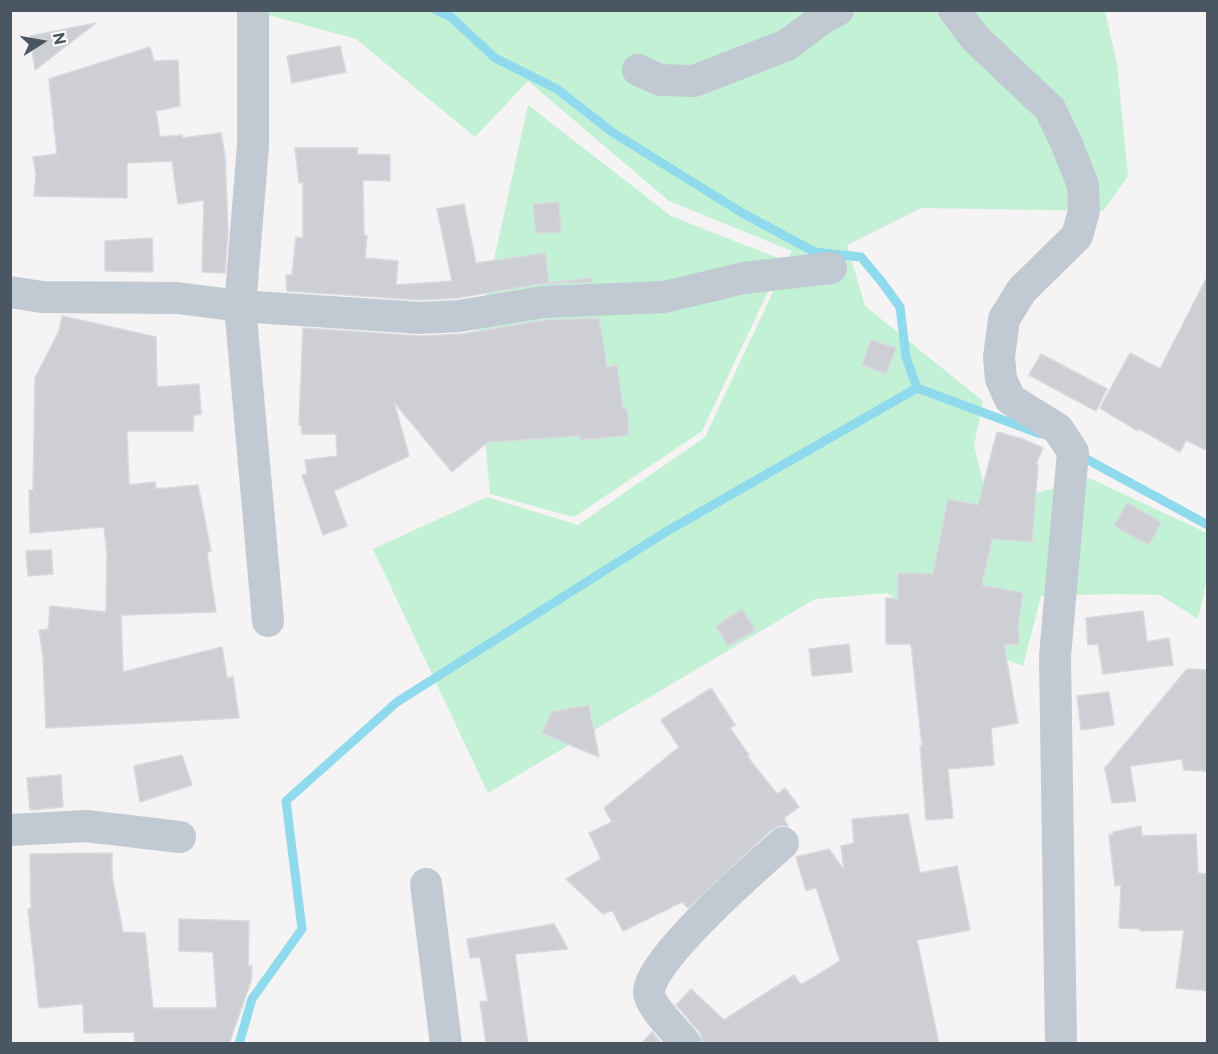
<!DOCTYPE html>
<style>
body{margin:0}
#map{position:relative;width:1218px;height:1054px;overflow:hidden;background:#f5f3f3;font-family:Commissioner,sans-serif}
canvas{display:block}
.frame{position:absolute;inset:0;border:12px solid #4a5661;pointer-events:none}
.north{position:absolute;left:12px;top:12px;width:60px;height:60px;-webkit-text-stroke:4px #fff;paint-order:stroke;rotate:79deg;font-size:16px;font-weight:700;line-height:24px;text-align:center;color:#4a5661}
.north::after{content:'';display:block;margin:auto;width:21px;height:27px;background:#4a5661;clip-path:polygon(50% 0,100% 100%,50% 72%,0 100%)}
</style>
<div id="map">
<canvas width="1218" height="1054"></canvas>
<div class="frame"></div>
<div class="north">N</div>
</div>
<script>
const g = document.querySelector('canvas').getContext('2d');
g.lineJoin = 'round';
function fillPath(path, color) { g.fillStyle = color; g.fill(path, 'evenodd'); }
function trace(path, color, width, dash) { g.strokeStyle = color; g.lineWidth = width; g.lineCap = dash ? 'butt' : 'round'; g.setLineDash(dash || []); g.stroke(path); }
const green = new Path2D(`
 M254 11H1105L1117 64 1128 176 1103 211 921 208 847 245 865 306 983 401 974 445 983 483 1002 503 1089 478 1207 533V579L1198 619 1160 595 1119 594 1041 596 1023 666 955 640 887 593 815 599 488 793 373 549 487 497 578 525 705 437 792 251 669 201 528 81 475 137 356 39Z
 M528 105 671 216 783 260 702 431 574 517 490 494 476 341Z`);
const stream = new Path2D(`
 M436 10 451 17 495 58 557 89 612 132 744 214 815 252 861 257 881 281 900 307 906 357 917 388
 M1079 455 1208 525
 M239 1044 252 999 302 929 286 801 397 702 664 533 917 388 1041 434`);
const building = new Path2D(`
 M96 23 35 70 30 36Z
 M340 46 346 72 292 83 287 56Z
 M150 47 154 61 178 60 180 106 156 111 160 137 182 135V138L221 133 225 156 228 231 225 273 202 272 204 200 178 204 172 161 127 163V198L34 196 36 174 33 157 57 154 49 79Z
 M295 148H358L357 154 390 155V181L363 180 364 236H367L365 258 398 261 396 285 452 281 437 209 464 204 476 263 545 253 549 283 592 278V282L540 284 457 298 421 300 287 291 286 275H292L296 237 303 238V182L299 183Z
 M559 202 561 232 536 233 533 204Z
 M152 238 153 272 105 271V241Z
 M1208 275V451L1186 440 1180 452 1139 429 1138 431 1100 408 1130 353 1160 369Z
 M62 316 156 337 157 387 199 384 201 414 194 415 193 431H127L129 485 155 482 156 489 198 485 211 551 207 552 216 612 121 615 123 672 222 647 227 678 233 677 239 718 46 728 43 656 39 630 48 629 50 606 106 612 107 554 104 527 30 533 29 490H33L35 378 59 331Z
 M599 318 607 367 617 365 623 409H627L629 435 580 440V436L488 442 452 472 394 402 409 456 334 491 347 526 323 535 302 475 307 474 305 460 337 456 336 434H302L301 425H299L303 328 422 336 462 334 545 320Z
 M871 340 896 348 886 374 862 365Z
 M1041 354 1107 389 1096 411 1029 375Z
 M997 432 1023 439 1043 448 1036 464 1038 465 1032 542 992 539 982 585 1023 593 1018 624 1019 644 1004 645 1018 723 991 728 994 765 948 769 953 818 926 820 920 746H922L911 644H886V598L898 599V573L933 574 948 499 978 505Z
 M1127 503 1161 522 1149 545 1114 526Z
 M51 550 53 574 28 576 26 551Z
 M742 609 755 630 728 646 716 626Z
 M1143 611 1147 642 1169 638 1173 665 1103 674 1098 644 1088 645 1086 618Z
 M849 644 852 672 812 676 809 649Z
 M1187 669 1208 670V771L1184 770 1182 759 1130 766 1136 801 1112 803 1105 769H1104Z
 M711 688 735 725 730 728 749 755 747 756 777 794 785 788 799 807 784 818 788 826H779L771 830 688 908 682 902 623 931 612 910 603 914 566 879 601 859 589 833 612 822 604 808 679 747 661 720Z
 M1109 692 1114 725 1081 730 1077 696Z
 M589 705 599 757 542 733 552 712Z
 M182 755 192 785 140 802 134 766Z
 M61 775 63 807 30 810 27 778Z
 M908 814 920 873 957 866 970 930 917 940 939 1044H704L700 1033 676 1005 691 989 724 1020 794 975 801 985 840 961 816 887 806 891 796 857 829 849 844 870 841 846 854 843 852 819Z
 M1141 826 1142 836 1196 834 1198 873 1208 874V991L1176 988 1184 930 1140 931V929L1119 928 1121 885 1115 886 1109 835 1114 834 1113 832Z
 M112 853V876L123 932 145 933 153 1008H217L213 952 179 951V919L249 921 248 966H252L251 981 229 1044H135L134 1032 84 1033 83 1004 39 1008 28 909H31L30 854Z
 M554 924 568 949 515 954 528 1044H486L480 1002 488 1001 480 957 470 958 467 939Z
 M652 1032 662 1044H641Z`);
const minor = new Path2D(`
 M253 10V146L240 306 268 621
 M954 10 975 38 1050 109 1066 142 1083 185 1084 211 1077 236 1022 290 1004 319 999 357 1001 379 1010 399 1058 429 1073 452 1055 656 1061 1044
 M638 70 660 80 694 81 787 45 823 18 838 10
 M10 292 42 297 177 298 240 306 421 318 459 316 543 302 664 297 744 278 831 268
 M10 830 86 826 180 837
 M426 884 446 1044
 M686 1044C677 1032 649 1006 649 992 650 959 756 867 783 843`);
fillPath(green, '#c3f1d5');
trace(stream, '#90daee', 9);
fillPath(building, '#cdcfd5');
trace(building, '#d7d9de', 1.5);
trace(minor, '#c1cad2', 32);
</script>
